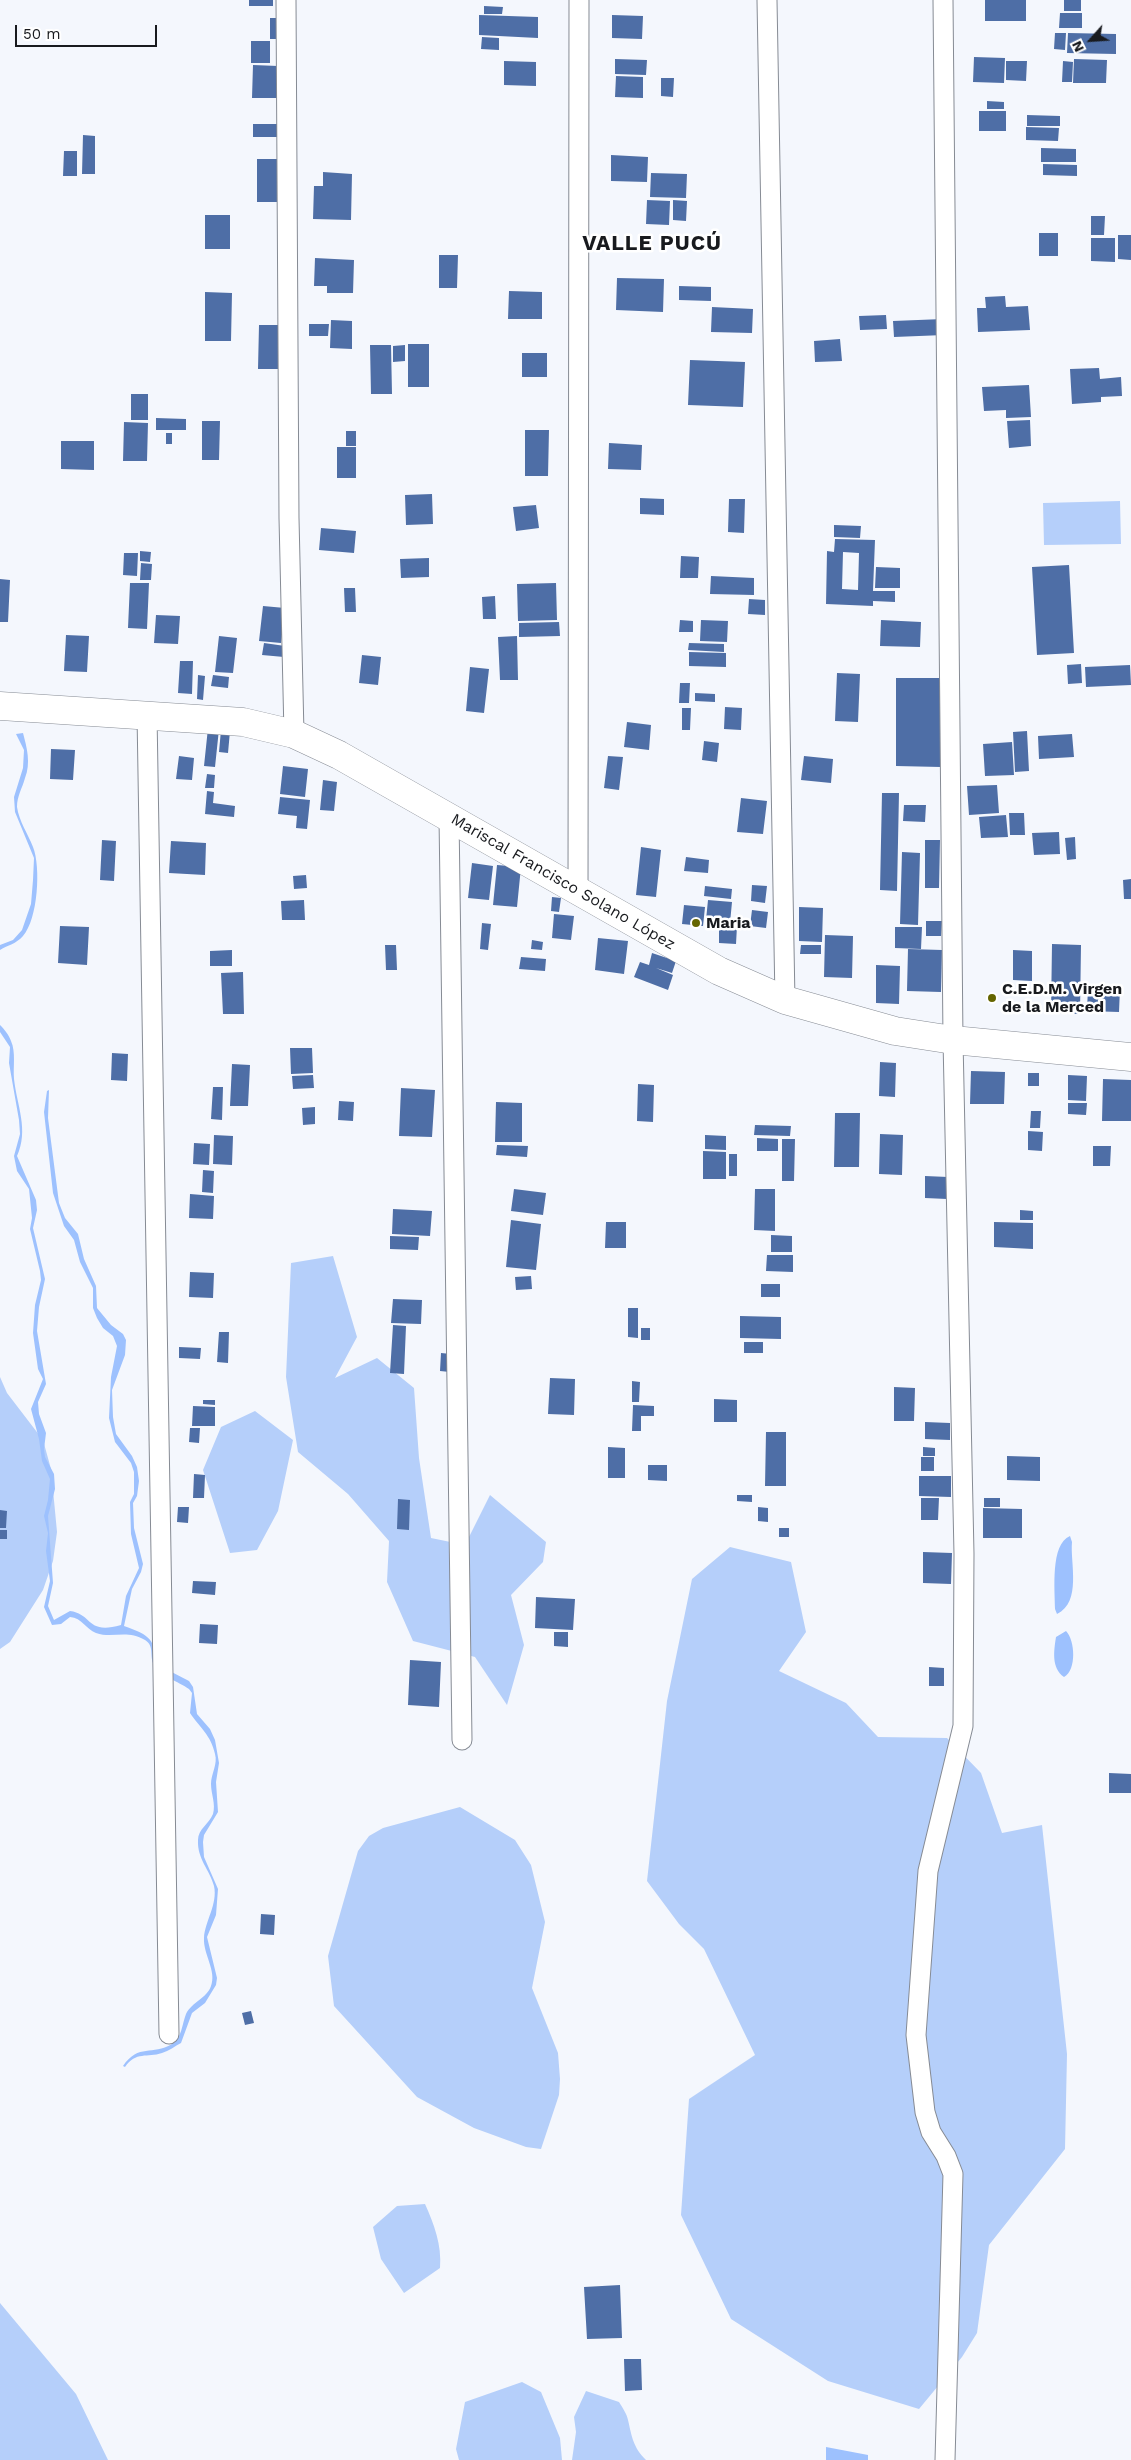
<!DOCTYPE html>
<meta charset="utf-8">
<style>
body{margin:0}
#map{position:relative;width:1131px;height:2460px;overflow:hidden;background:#f4f7fd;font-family:"Work Sans",sans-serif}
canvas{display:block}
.north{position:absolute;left:1066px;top:15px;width:50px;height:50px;-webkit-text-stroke:4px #fff;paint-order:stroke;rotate:244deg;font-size:14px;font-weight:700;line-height:20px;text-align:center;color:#181a1e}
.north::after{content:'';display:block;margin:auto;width:18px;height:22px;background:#181a1e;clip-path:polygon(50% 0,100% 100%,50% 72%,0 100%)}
.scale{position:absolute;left:15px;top:25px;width:142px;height:22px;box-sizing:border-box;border:2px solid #181a1e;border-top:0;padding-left:6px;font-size:15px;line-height:18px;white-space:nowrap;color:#181a1e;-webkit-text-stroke:4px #fff;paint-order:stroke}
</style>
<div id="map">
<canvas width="1131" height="2460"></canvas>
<div class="north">N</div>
<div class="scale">50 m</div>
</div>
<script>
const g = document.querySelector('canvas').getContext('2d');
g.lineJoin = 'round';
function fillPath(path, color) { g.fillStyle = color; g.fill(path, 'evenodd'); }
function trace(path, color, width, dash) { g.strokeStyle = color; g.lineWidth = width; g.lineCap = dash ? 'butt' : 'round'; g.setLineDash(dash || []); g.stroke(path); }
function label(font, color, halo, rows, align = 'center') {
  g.font = font + ' "Work Sans",sans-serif'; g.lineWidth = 5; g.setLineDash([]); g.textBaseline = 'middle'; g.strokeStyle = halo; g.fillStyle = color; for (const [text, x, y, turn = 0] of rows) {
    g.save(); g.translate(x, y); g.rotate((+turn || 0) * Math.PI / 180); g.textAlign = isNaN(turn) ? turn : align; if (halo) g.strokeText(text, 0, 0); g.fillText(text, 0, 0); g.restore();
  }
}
const green = new Path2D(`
 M1120 501 1121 544 1044 545 1043 503Z
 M333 1256 357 1337 335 1378 377 1358 414 1388 419 1458 431 1538 465 1545 490 1495 546 1542 543 1562 511 1595 524 1645 507 1705 475 1657 413 1641 387 1582 389 1541 348 1494 298 1452 286 1377 291 1263Z
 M0 1377 7 1393 43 1440 51 1469 57 1532 53 1561 43 1590 10 1642 0 1649Z
 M255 1411 293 1440 278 1511 257 1550 230 1553 203 1470 221 1427Z
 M730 1547 791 1562 806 1632 779 1671 846 1703 878 1737 947 1738 981 1773 1002 1833 1042 1825 1067 2054 1065 2149 989 2245 977 2333 962 2357 919 2409 828 2381 731 2319 681 2215 689 2099 755 2055 704 1949 679 1924 647 1881 667 1701 692 1579Z
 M460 1807 515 1840 531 1865 545 1922 532 1988 558 2053 560 2079 559 2095 541 2149 526 2147 474 2128 417 2097 334 2006 328 1956 358 1851 369 1836 383 1828Z
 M425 2204C434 2224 442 2245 440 2268L404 2293 381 2259 373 2227 397 2206Z
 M0 2303 76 2394 108 2460H0Z
 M522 2382 541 2392 560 2438 562 2460H459L456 2449 465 2402Z
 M586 2391 619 2402C622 2407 627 2414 628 2420 632 2437 633 2447 646 2460H572L576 2432 574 2417Z`);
const water = new Path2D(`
 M23 733C27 748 31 763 25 778 22 789 17 796 17 807 19 821 28 834 33 847 41 867 38 919 23 936 16 944 8 945 0 950V945L13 940 22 930 31 904 33 880 34 858 15 812 14 797 23 768 24 750 16 734Z
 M0 1025C4 1029 9 1035 11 1041 16 1052 13 1067 14 1079 17 1106 29 1130 17 1156L36 1200 37 1210 33 1228 45 1279 39 1307 37 1331 46 1384 38 1402 39 1414 46 1433 44 1449 45 1457 54 1474 55 1489 48 1516 53 1583 48 1606 54 1620 70 1611C93 1614 86 1635 121 1625L126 1596 139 1568 131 1534 130 1502 134 1494V1472L131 1463 115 1442 109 1418 111 1377 117 1346 113 1336 103 1328 97 1318 93 1308V1288L80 1262 74 1240 64 1226 53 1193 44 1112 47 1091 49 1090 48 1118 59 1203 65 1218 78 1234 84 1259 96 1286 97 1308 111 1325 123 1334 126 1340 125 1355 112 1390 113 1417 116 1434 132 1456 137 1467 139 1481 137 1496 133 1503 134 1528 143 1564 141 1572 132 1589 124 1626C152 1636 152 1638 160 1666L189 1681 193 1687 197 1714 210 1729 215 1740 219 1763 216 1782 218 1812 204 1835 203 1842 204 1857 218 1889 216 1915 207 1937 217 1978 216 1985 205 2003 192 2013 181 2043C175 2046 169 2051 162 2053 147 2058 136 2051 125 2067L123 2066C139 2043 152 2056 172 2044 182 2038 182 2024 186 2014 192 2002 207 1998 211 1986 217 1971 203 1954 204 1938 205 1921 218 1904 214 1886 210 1870 197 1859 198 1840 198 1829 209 1824 213 1814 216 1804 211 1794 211 1784 211 1774 218 1764 215 1754 211 1735 200 1728 190 1713L192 1693 189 1689C179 1682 159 1675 154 1665 149 1656 155 1646 145 1640 126 1629 113 1639 96 1633 86 1629 82 1618 70 1617L61 1624 52 1625 44 1607 50 1581 46 1551 48 1533 44 1516 48 1500 50 1479 42 1461 39 1439 31 1409 43 1379 38 1369 33 1333 35 1305 41 1280 40 1271 30 1229 32 1218 29 1189 17 1171 14 1156 20 1134 19 1120 9 1063 10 1047 0 1032Z
 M1070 1536 1072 1542C1070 1563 1082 1602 1057 1614L1055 1609C1055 1591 1050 1544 1070 1536Z
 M1066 1631C1075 1640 1077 1670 1064 1677 1051 1668 1054 1650 1056 1637Z
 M826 2447 868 2455V2460H826Z`);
const building = new Path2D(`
 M249 0H273V6H249Z
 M985 0H1026V21H985Z
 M1064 0H1081V11H1064Z
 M484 6 503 7 502 14H484Z
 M1060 13H1082V28H1059Z
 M479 15 538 17V38L479 35Z
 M612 15 643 16 642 39 612 38Z
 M270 18H281V39H270Z
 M1055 33H1066L1065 50 1054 49Z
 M1068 33 1116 34V54L1067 53Z
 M482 37 499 38V50L481 49Z
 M251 41H270V63H251Z
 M974 57 1005 58 1004 83 973 82Z
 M615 59 647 60 646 75 615 74Z
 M1074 59 1107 60 1106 83H1073Z
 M504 61 536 62V86L504 85Z
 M1006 61H1027L1026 81 1006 80Z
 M1063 61 1073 62 1072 82H1062Z
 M253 65 278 66V98H252Z
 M616 76 643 77V98L615 97Z
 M661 78H674L673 97 661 96Z
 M987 101 1004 102V109H987Z
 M979 111H1006V131H979Z
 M1027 115 1060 116V126H1027Z
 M253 124H283L284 137H253Z
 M1026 127 1059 128 1058 141 1026 140Z
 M83 135 95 136V174H82Z
 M1041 148 1076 149V162H1041Z
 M64 151H77V176H63Z
 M611 155 648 157 647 182 611 181Z
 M257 159H281V202H257Z
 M1043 164 1077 165V176L1043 175Z
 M323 172 352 174 351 220 313 219 314 186H323Z
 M651 173 687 174 686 198 650 197Z
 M647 200 670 201 669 225 646 224Z
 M673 200 687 201 686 221 673 220Z
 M205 215H230V249H205Z
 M1091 216H1105L1104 235H1091Z
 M1039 233H1058V256H1039Z
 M1118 235H1131V260L1118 259Z
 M1091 238H1115V262L1091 261Z
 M439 255H458L457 288H439Z
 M315 258 354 260 353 293H327V286H314Z
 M617 278 664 279 663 312 616 310Z
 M679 286 711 287V301L679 300Z
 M509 291 542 292V319H508Z
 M205 292 232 293 231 341H205Z
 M1005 296 1006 307 1028 306 1030 330 978 332 977 308H986L985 297Z
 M712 307 753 309 752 333 711 332Z
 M886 315 887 329 860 330 859 316Z
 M943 319 944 335 894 337 893 321Z
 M331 320 352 321V349L330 348Z
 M309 324H329L328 336H309Z
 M259 325H279V369H258Z
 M840 339 842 361 815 362 814 341Z
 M408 344H429V387H408Z
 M370 345H391L392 394H371Z
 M405 345V361L393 362V346Z
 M522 353H547V377H522Z
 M690 360 745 362 743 407 688 405Z
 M1099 368 1100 379 1121 377 1122 396 1101 397V402L1072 404 1070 369Z
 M1029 385 1031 417 1006 418V410L984 411 982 387Z
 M131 394H148V420H131Z
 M156 418 186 419V430H156Z
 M1030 420 1031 446 1009 448 1007 421Z
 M202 421H220L219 460H202Z
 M124 422 148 423 147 461H123Z
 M525 430H549L548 476H525Z
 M346 431H356V446H346Z
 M166 433H172V444H166Z
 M61 441H94V470L61 469Z
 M609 443 642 445 641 470 608 469Z
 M337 447H356V478H337Z
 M432 494 433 524 406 525 405 495Z
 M640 498 664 499V515L640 514Z
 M729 499H745L744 533 728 532Z
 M536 505 539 528 516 531 513 507Z
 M834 525 861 526 860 538 834 537Z
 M321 528 356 531 354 553 319 550Z
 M835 539 875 540 873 591H895V602L873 601V606L826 604 827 551 834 552ZM843 552 859 553 858 590 842 589Z
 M140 551 151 552 150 562 140 561Z
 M124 553H138L137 576 123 575Z
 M681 556 699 557 698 578H680Z
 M429 558V577L401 578 400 559Z
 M141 563 152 564 151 580H140Z
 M1069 565 1074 653 1037 655 1032 567Z
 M876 567 900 568V588H875Z
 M711 576 754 578V595L710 594Z
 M0 579 10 580 8 622H0Z
 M130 583H149L147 629 128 628Z
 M556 583 557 620 518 621 517 584Z
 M344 588H355L356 612H345Z
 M495 596 496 619H483L482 597Z
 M749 599 765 600V615L748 614Z
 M263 606 285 608 281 643 259 641Z
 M156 615 180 616 178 644 154 643Z
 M680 620 693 621V632H679Z
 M701 620 728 621 727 642 700 641Z
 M881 620 921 622 920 647 880 646Z
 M559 622 560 636 519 637V623Z
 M66 635 89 636 87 672 64 671Z
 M219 636 237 638 233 673 215 672Z
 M517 636 518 680H500L498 637Z
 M264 643 285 646 284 657 262 655Z
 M689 643 724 644V652L688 650Z
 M689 652 726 653V667L689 666Z
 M362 655 381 657 378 685 359 683Z
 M180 661H193L192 694 178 693Z
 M1081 664 1082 683 1068 684 1067 665Z
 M1130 665 1131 685 1086 687 1085 667Z
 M470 667 489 669 484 713 466 711Z
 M837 673 860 674 858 722 835 721Z
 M198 675 205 676 203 700 197 699Z
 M213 675 229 677 228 688 211 686Z
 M896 678H941V767L896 766Z
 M680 683H690L689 703H679Z
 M695 693 715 694V702L695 701Z
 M725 707 742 708 741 730 724 729Z
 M682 708H691L690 730H682Z
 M627 722 651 725 649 750 624 747Z
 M208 728 219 729 215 767 204 766Z
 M221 730 230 731 228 753 219 752Z
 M1027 731 1029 771 1015 772 1013 732Z
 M1072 734 1074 757 1039 759 1038 736Z
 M704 741 719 743 717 762 702 760Z
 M1012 742 1014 775 985 776 983 744Z
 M51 749 75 750 73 780 50 779Z
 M179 756 194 758 192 780 176 779Z
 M608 756 623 757 619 790 604 788Z
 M804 756 833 759 831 783 801 780Z
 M283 766 308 769 305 797 280 794Z
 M207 774 215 775 214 788H205Z
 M323 780 337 782 334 811 320 810Z
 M997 785 999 813 969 815 967 786Z
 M207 791 214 792 213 803 235 806 234 817 205 814Z
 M882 793H899L897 891 880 890Z
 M280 797 310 800 307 829 296 828 297 816 278 814Z
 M741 798 767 801 763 834 737 832Z
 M904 805H926L925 822 903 821Z
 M1009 813H1024L1025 835H1010Z
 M1006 815 1008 837 981 838 979 817Z
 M1059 832 1060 854 1034 855 1032 833Z
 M1075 837 1076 859 1067 860 1065 838Z
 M102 840 116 841 114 881 100 880Z
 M925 840H940L939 888H925Z
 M171 841 206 843 205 875 169 873Z
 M641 847 661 850 656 897 636 895Z
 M902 852 920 853 918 925 900 924Z
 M686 857 709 860 708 873 684 871Z
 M472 863 493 866 489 900 468 898Z
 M497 865 521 867 517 907 493 905Z
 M306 875 307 888 294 889 293 876Z
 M1131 879V899H1124L1123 880Z
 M752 885 767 886 765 903 751 901Z
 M705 886 732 889 731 899 704 896Z
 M552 897 561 898 559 912 551 911Z
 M304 900 305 920H282L281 901Z
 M708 900 732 902 730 923 706 920Z
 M684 905 705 907 703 926 682 924Z
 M799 907 823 908 822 942 799 941Z
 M752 910 768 912 766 928 750 926Z
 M554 914 574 916 571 940 552 938Z
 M926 921H942L941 936H926Z
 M482 923 491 924 488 950 480 949Z
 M719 925 737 926 736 944 719 943Z
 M60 926 89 927 87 965 58 963Z
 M895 927H922L921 949 895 948Z
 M825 935 853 936 852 978 824 977Z
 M598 938 628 941 624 974 595 970Z
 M532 940 543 942 542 950 531 949Z
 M1052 944 1081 945 1080 1014 1051 1013Z
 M385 945H396L397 970H386Z
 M801 945H821V954H800Z
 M908 949 942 950 941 992 907 991Z
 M232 950V966H210V951Z
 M1013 950 1032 951V981L1013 980Z
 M652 953 676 961 672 973 656 968 673 975 668 990 634 977 640 962 649 965Z
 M521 957 546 959 545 971 519 969Z
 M876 965 900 966 899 1004 876 1003Z
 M243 972 244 1014H223L221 973Z
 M1088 987 1120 988 1119 1012 1087 1011Z
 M290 1048H312L313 1073 291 1074Z
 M112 1053 128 1054 127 1081 111 1080Z
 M880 1062 896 1063 895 1097 879 1096Z
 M232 1064 250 1065 248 1106H230Z
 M971 1071 1005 1072 1004 1104H970Z
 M1028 1073H1039V1086H1028Z
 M313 1075 314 1088 293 1089 292 1076Z
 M1068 1075 1087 1076 1086 1101 1068 1100Z
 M1103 1079 1131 1080V1121H1102Z
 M638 1084 654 1085 653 1122 637 1121Z
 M213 1087H223L222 1120 211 1119Z
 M401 1088 435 1090 432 1137 399 1136Z
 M339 1101 354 1102 353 1121 338 1120Z
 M496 1102 522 1103V1142H495Z
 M1068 1103H1087L1086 1115 1068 1114Z
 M315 1107V1124L303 1125 302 1108Z
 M1031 1111H1041L1040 1128H1030Z
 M835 1113H860L859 1167H834Z
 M755 1125 791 1126 790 1136 754 1135Z
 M1028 1131 1043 1132 1042 1151 1028 1150Z
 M880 1134 903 1135 902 1175 879 1174Z
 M214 1135 233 1136 232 1165 213 1164Z
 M705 1135 726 1136V1150L705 1149Z
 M757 1138 778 1139V1151H757Z
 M782 1139H795L794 1181H782Z
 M194 1143 210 1144 209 1165 193 1164Z
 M497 1145 528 1146 527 1157 496 1155Z
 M1093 1146H1111L1110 1166H1093Z
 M703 1151 726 1152V1179H703Z
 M729 1154H737V1176H729Z
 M203 1170 214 1171 213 1193 202 1192Z
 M925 1176 948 1177 947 1199 925 1198Z
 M514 1189 546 1193 543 1215 511 1211Z
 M755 1189H775V1231L754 1230Z
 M190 1194 214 1196 213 1219 189 1218Z
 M393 1209 432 1211 430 1236 392 1234Z
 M1020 1210 1033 1211V1220H1020Z
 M511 1220 541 1224 536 1270 506 1267Z
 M606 1222H626V1248H605Z
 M994 1222 1033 1223V1249L994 1247Z
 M771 1235 792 1236V1252H771Z
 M390 1236 419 1237 418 1250 390 1249Z
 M767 1255H793V1272L766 1271Z
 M190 1272 214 1273 213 1298 189 1297Z
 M531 1276 532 1289 516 1290 515 1277Z
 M761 1284H780V1297H761Z
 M393 1299 422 1300 421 1324 391 1323Z
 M628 1308H638V1338L628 1337Z
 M740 1316 781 1317V1339L740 1338Z
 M393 1325 406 1326 404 1374 390 1373Z
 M641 1328H650V1340H641Z
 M219 1332H229L228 1363 217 1362Z
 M744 1342H763V1353H744Z
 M179 1347 201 1348 200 1359 179 1358Z
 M441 1353 451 1354 450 1372 440 1371Z
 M550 1378 575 1379 574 1415 548 1414Z
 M632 1381 640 1382 639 1402H632Z
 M894 1387 915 1388 914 1421H894Z
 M714 1399 737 1400V1422H714Z
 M203 1400H215V1405L203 1404Z
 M633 1405 654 1406V1416H641V1431H632Z
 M193 1406 215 1407V1426H192Z
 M925 1422 950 1423V1440L925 1439Z
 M190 1428H200L199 1443 189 1442Z
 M766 1432H786V1486H765Z
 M608 1447 625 1448V1478H608Z
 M923 1447 935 1448V1456H923Z
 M1007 1456 1040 1457V1481L1007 1480Z
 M921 1457H934V1471H921Z
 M648 1465H667V1481L648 1480Z
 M194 1474 205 1475 204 1498H193Z
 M919 1476H951V1497L919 1496Z
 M737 1495H752V1502L737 1501Z
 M921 1498H939L938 1520H921Z
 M984 1498H1000V1507H984Z
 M398 1499 410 1500 409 1530 397 1529Z
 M178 1507H189L188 1523 177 1522Z
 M758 1507 768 1508V1522L758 1521Z
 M983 1508 1022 1509V1538H983Z
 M0 1510 7 1511 6 1528H0Z
 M779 1528H789V1537H779Z
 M0 1530H7V1539H0Z
 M923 1552 952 1553 951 1584 923 1583Z
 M193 1581 216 1582 215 1595 192 1593Z
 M536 1597 575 1599 573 1630 535 1628Z
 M200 1624 218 1625 217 1644 199 1643Z
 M554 1632H568V1647L554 1646Z
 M410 1660 441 1662 439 1707 408 1705Z
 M929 1667 944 1668V1686H929Z
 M1109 1773 1131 1774V1793H1109Z
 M261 1914 275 1915 274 1935 260 1934Z
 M251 2011 254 2023 245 2025 242 2013Z
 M620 2285 622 2338 587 2339 584 2287Z
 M624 2359H641L642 2390 625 2391Z`);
const minor = new Path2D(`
 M286 0 289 518 294 734
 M767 0 785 1000
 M943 0 953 1040 964 1554 963 1726 928 1871 916 2035 925 2112 931 2132 946 2156 953 2174 945 2460
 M147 714 169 2034
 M449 817 462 1740
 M578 890 579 0`);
const secondary = new Path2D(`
 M0 706 243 722 294 734 339 755 719 971 785 1000 895 1031 953 1040 1131 1057`);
const markers = [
 [696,923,5,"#646500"],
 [992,998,5,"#646500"]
];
const streetNames = [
 ["Mariscal Francisco Solano López",563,882,30]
];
const poiNames = [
 ["Maria",706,923],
 ["C.E.D.M. Virgen",1002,989],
 ["de la Merced",1002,1007]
];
const districtNames = [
 ["VALLE PUCÚ",652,244]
];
fillPath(green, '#b5cffa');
fillPath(water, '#9dc1fe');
fillPath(building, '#4e6ea6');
trace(minor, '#868b94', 21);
trace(secondary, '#868b94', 29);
trace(minor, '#fff', 19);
trace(secondary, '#fff', 28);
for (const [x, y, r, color] of markers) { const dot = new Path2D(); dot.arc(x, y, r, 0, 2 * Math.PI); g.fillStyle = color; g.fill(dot); trace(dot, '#fff', 2); }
label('16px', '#181a1e', '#fff', streetNames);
label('bold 16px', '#181a1e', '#fff', poiNames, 'left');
g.letterSpacing = '1px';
label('bold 21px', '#181a1e', '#fff', districtNames);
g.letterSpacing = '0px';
</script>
